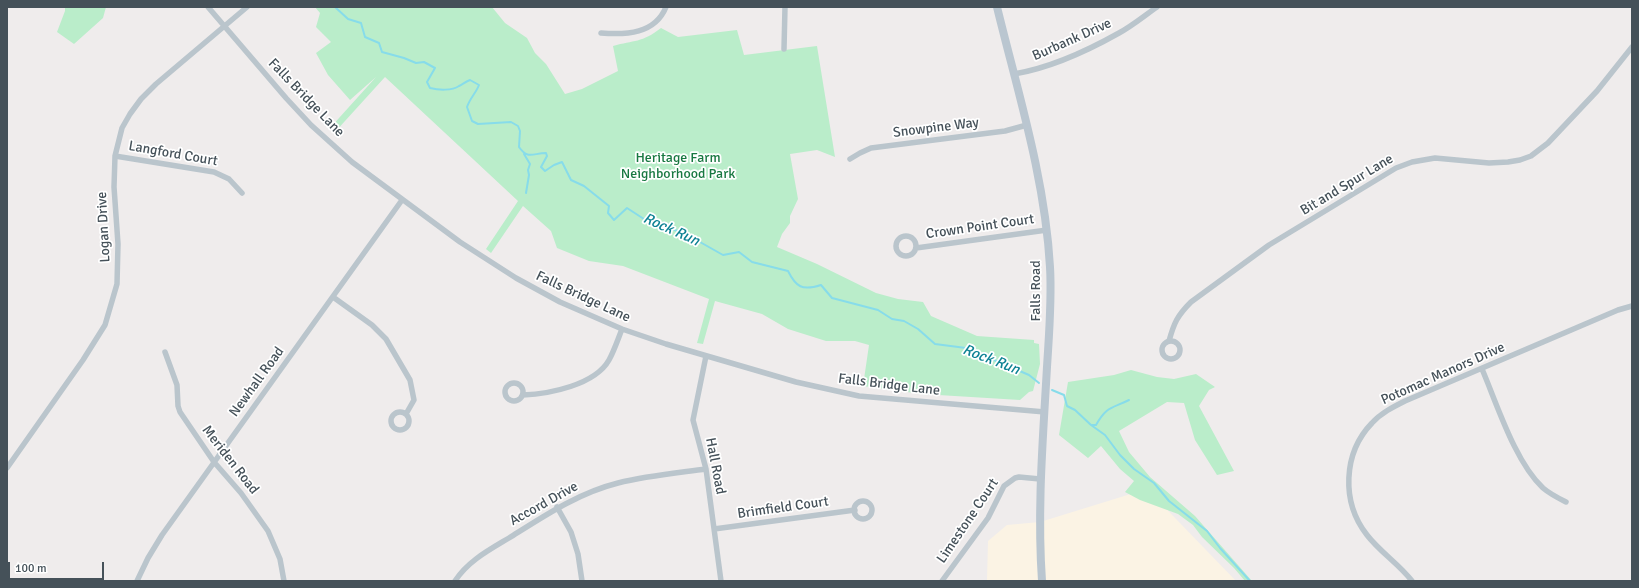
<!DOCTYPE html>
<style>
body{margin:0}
#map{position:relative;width:1639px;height:588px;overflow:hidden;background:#efecec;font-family:Signika,sans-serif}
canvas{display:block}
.frame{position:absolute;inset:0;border:8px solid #455159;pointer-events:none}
.scale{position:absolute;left:8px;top:562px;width:96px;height:18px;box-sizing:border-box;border:2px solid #455159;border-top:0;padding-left:5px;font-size:12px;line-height:14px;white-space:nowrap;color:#455159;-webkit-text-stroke:3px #fff;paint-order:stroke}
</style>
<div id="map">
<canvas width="1639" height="588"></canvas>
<div class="frame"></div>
<div class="scale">100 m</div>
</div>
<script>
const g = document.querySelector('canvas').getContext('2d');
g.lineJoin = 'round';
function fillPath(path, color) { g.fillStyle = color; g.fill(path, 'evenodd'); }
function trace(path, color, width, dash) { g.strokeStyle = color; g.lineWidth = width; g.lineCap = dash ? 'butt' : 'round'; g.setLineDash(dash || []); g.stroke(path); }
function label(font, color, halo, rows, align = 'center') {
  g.font = font + ' Signika,sans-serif'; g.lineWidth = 3.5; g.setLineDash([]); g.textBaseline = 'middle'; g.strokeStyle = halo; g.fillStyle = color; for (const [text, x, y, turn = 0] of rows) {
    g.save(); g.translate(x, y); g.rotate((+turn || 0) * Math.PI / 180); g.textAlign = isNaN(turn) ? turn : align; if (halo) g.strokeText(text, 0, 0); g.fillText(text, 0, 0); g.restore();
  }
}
const commercial = new Path2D(`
 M1147 489 1236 581H987L988 541 1007 525 1040 522Z`);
const green = new Path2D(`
 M65 7H106L103 18 74 44 57 32 65 11Z
 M315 7H492L505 23 527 38 535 53 546 64 565 94 582 89 618 71 613 46C634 40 642 43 661 28L678 37 737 30 744 55 817 46 835 157 817 150 790 154 798 199 790 216V223L782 234 777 247 817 264 876 293 898 299 923 302 931 316 977 336 1034 340V343L1039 344 1040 364 1033 391 1029 392 1020 400 922 394 863 386 869 345 855 341H826L788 329 762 314 715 301 703 344 697 343 709 299 623 266 589 261 557 248 551 231 523 206 491 253 486 249 518 201 385 77 335 132 330 128 376 77 350 100 328 75 316 53 331 42 316 27 320 13Z
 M1131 370 1157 377 1174 379 1196 374 1215 387 1209 390 1199 406 1234 471 1217 475 1195 440 1184 403 1167 402 1119 431 1129 452 1150 477 1195 516 1252 581H1245L1234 568 1202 537 1193 525 1178 514 1140 500 1125 492 1134 481 1120 469 1101 446 1088 458 1059 435 1068 382 1114 375Z`);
const stream = new Path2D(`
 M335 7 348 19 361 23 365 37 379 43 382 52 404 58 416 63 424 62 435 68 427 82 430 88C438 90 452 91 459 86 463 84 465 82 470 80L479 85C476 93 470 98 467 107L472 121 478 124 511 122 518 126 520 131 519 147C528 160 533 153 546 153L547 156 541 167 545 171 554 165 562 162 571 180 584 186 609 206 608 213 614 220 627 208 647 221 684 233 723 255 739 252 752 262 788 271C796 287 802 291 821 285L832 298 878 310 892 319 904 321 918 329 935 344 966 348 1029 375 1039 383
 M524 154 530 164 528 170 529 175 526 193
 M1052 390 1064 395 1067 406 1075 410 1091 425 1105 435 1120 455 1134 469 1154 483 1169 501 1207 531 1220 548 1250 581
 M1092 425H1096C1107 406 1111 409 1129 400`);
const street = new Path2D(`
 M208 7 286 98 311 125 352 162 460 242 516 278 560 302 622 329 666 344 796 382 859 396 1045 412
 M601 33C626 35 655 34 666 7
 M784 49 785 7
 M1014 74C1050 68 1087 51 1119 33 1132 26 1144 16 1157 7
 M115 156 214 172 229 179 242 193
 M850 159 860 153 871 148 1005 131 1027 125
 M896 246a10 10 0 1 1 20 0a10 10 0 1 1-20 0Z
 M916 248 1047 230
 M333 297 372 325 386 339 410 380 414 400 406 414
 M1169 341C1174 323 1177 316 1191 302L1269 245 1396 168 1412 162 1435 158 1489 163 1508 162 1520 160 1531 156 1548 143 1597 91 1632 47
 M1162 350a9 9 0 1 1 18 0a9 9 0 1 1-18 0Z
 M165 352 177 385 178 406 180 412 214 462 241 493 268 531 280 559 284 581
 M706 356 693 420 706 469 721 581
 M1482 369C1497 404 1515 462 1543 488 1550 494 1558 498 1566 502
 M505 392a9 9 0 1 1 18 0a9 9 0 1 1-18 0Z
 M523 395C549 394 595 385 609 360 614 351 618 339 622 329
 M391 421a9 9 0 1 1 18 0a9 9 0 1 1-18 0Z
 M7 468 83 360 105 325 117 284 118 244 114 187 115 156 122 128 130 114 141 99 156 84 247 7
 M854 510a9 9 0 1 1 18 0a9 9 0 1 1-18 0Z
 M557 507 571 532 578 554 582 581
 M714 529 855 510
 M137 581 148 558 162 535 402 200
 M455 581C468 561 489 550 509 538 544 516 578 493 618 483 646 476 677 473 706 469
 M942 581 988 518 1004 486 1015 478 1019 477 1040 479
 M1412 581C1399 564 1380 552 1367 535 1341 502 1343 453 1372 423 1381 413 1393 407 1405 401L1618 310 1632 306`);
const secondary = new Path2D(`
 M997 7C1018 93 1045 178 1050 267 1052 300 1049 334 1047 367 1043 438 1037 509 1042 581`);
const streetNames = [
 ["Burbank Drive",1072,40,-24],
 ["Falls Bridge Lane",306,98,46],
 ["Snowpine Way",936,128,-7],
 ["Langford Court",173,154,10],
 ["Bit and Spur Lane",1347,185,-31],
 ["Logan Drive",104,227,-93],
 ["Crown Point Court",980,227,-8],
 ["Falls Road",1036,291,-90],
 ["Falls Bridge Lane",583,297,25],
 ["Potomac Manors Drive",1443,374,-24],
 ["Newhall Road",257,382,-54],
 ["Falls Bridge Lane",889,385,7],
 ["Meriden Road",230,460,52],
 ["Hall Road",715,466,79],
 ["Accord Drive",544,504,-29],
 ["Brimfield Court",783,508,-8],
 ["Limestone Court",968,521,-56]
];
const parkNames = [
 ["Heritage Farm",678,158],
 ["Neighborhood Park",678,174]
];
const waterNames = [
 ["Rock Run",671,230,24],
 ["Rock Run",991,360,21]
];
fillPath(commercial, '#fbf3e4');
fillPath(green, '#baedca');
trace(stream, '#87dcea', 2);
trace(street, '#bac5cc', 5.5);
trace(secondary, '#bac6d0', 8);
label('14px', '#455159', '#fff', streetNames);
label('14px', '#187841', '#fff', parkNames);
label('italic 15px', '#0e8294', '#fff', waterNames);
</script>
